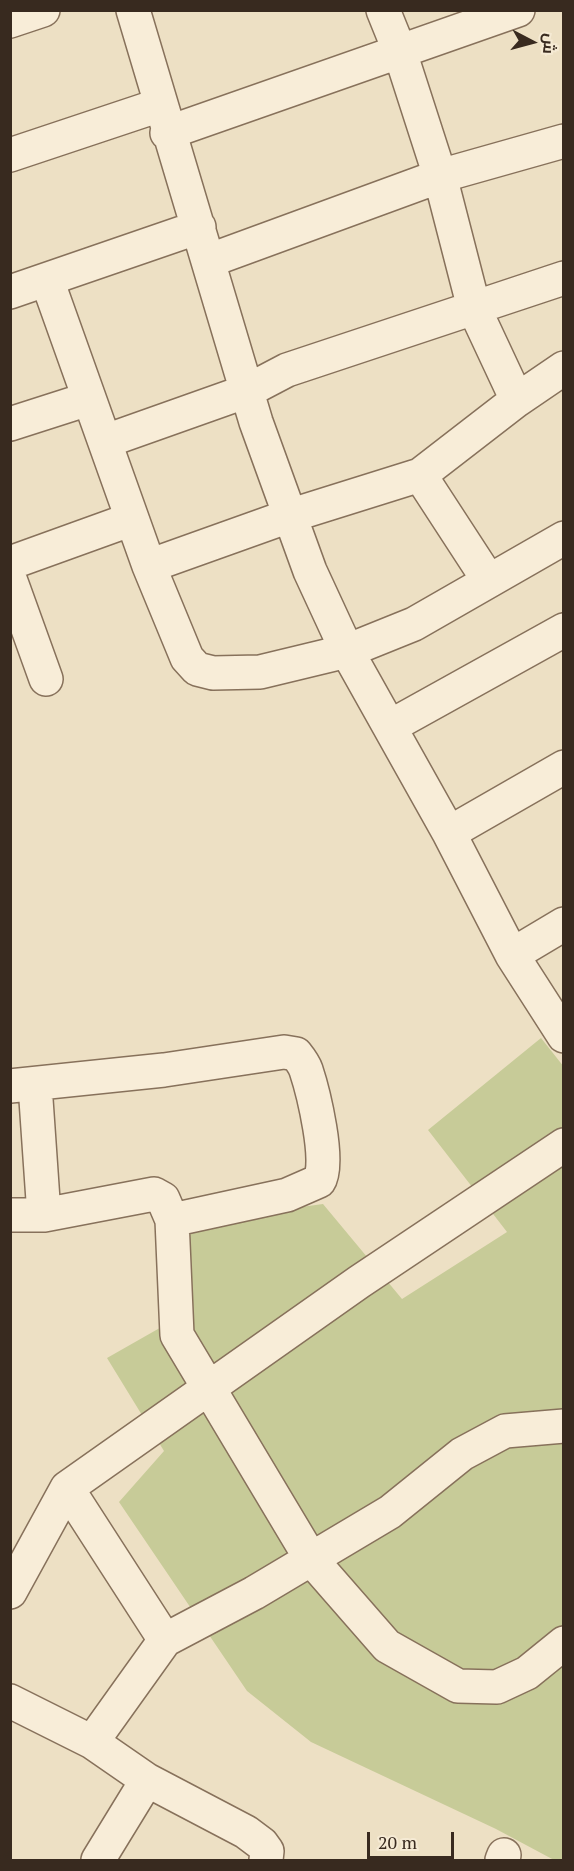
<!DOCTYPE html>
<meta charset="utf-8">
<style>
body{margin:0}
#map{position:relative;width:574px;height:1871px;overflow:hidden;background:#ede0c4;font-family:"PT Serif",Cairo,serif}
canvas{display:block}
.frame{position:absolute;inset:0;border:12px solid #382a1f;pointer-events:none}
.north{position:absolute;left:502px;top:12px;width:60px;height:60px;-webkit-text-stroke:4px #f5ead4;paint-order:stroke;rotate:96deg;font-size:16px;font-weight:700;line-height:24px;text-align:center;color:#382a1f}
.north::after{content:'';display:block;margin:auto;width:21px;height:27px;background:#382a1f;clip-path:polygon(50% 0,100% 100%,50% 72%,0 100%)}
.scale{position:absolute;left:367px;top:1832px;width:87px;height:27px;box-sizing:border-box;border:3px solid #382a1f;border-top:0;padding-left:8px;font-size:18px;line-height:21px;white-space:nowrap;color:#382a1f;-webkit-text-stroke:4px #f5ead4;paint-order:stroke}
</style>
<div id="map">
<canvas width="574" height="1871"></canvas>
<div class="frame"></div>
<div class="north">ش</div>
<div class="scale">20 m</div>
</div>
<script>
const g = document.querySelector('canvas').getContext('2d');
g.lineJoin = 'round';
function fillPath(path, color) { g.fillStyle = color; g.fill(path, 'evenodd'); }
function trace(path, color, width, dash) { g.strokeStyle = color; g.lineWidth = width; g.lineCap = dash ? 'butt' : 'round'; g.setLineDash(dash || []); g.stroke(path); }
const green = new Path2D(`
 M541 1038 564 1067 563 1860H554L496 1829 311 1742 247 1691 119 1502 164 1451 107 1358 165 1325 178 1224 323 1204 402 1299 507 1232 428 1130Z`);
const minor = new Path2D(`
 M133 10 256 422 310 571 347 651 449 833 512 955 564 1036
 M383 10 400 52 440 176 474 308 517 400
 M10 21 43 10
 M167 133 518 10
 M10 155 160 105
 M208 261 440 176 564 141
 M47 280 149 566 187 658 197 669 213 673 260 672 347 651 414 624 564 538
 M10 292 199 227
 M10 424 88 399
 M106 441 247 391 287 370 564 278
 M420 475 489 581
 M10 563 132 519
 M149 566 289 516 420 475 517 400 564 368
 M10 579 46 679
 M391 726 564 630
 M449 833 564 767
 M512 955 564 924
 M35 1085 44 1215
 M10 1086 164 1070 284 1052 296 1054C300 1059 304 1064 306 1070 313 1091 331 1164 319 1181L287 1195 172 1220
 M10 1215H44L154 1194 163 1199 172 1220 177 1335 311 1559 387 1646 458 1686 497 1687 527 1673 564 1643
 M67 1488 165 1640 92 1742
 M10 1592 67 1488 359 1282 564 1145
 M165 1640 254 1593 390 1512 462 1454 505 1431 564 1426
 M10 1701 92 1742 147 1780 246 1832 262 1844 267 1851 266 1860
 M98 1860 147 1780
 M502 1860 504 1855`);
fillPath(green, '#c7cb98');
trace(minor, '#87715b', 36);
trace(minor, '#f8edd8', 33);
</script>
